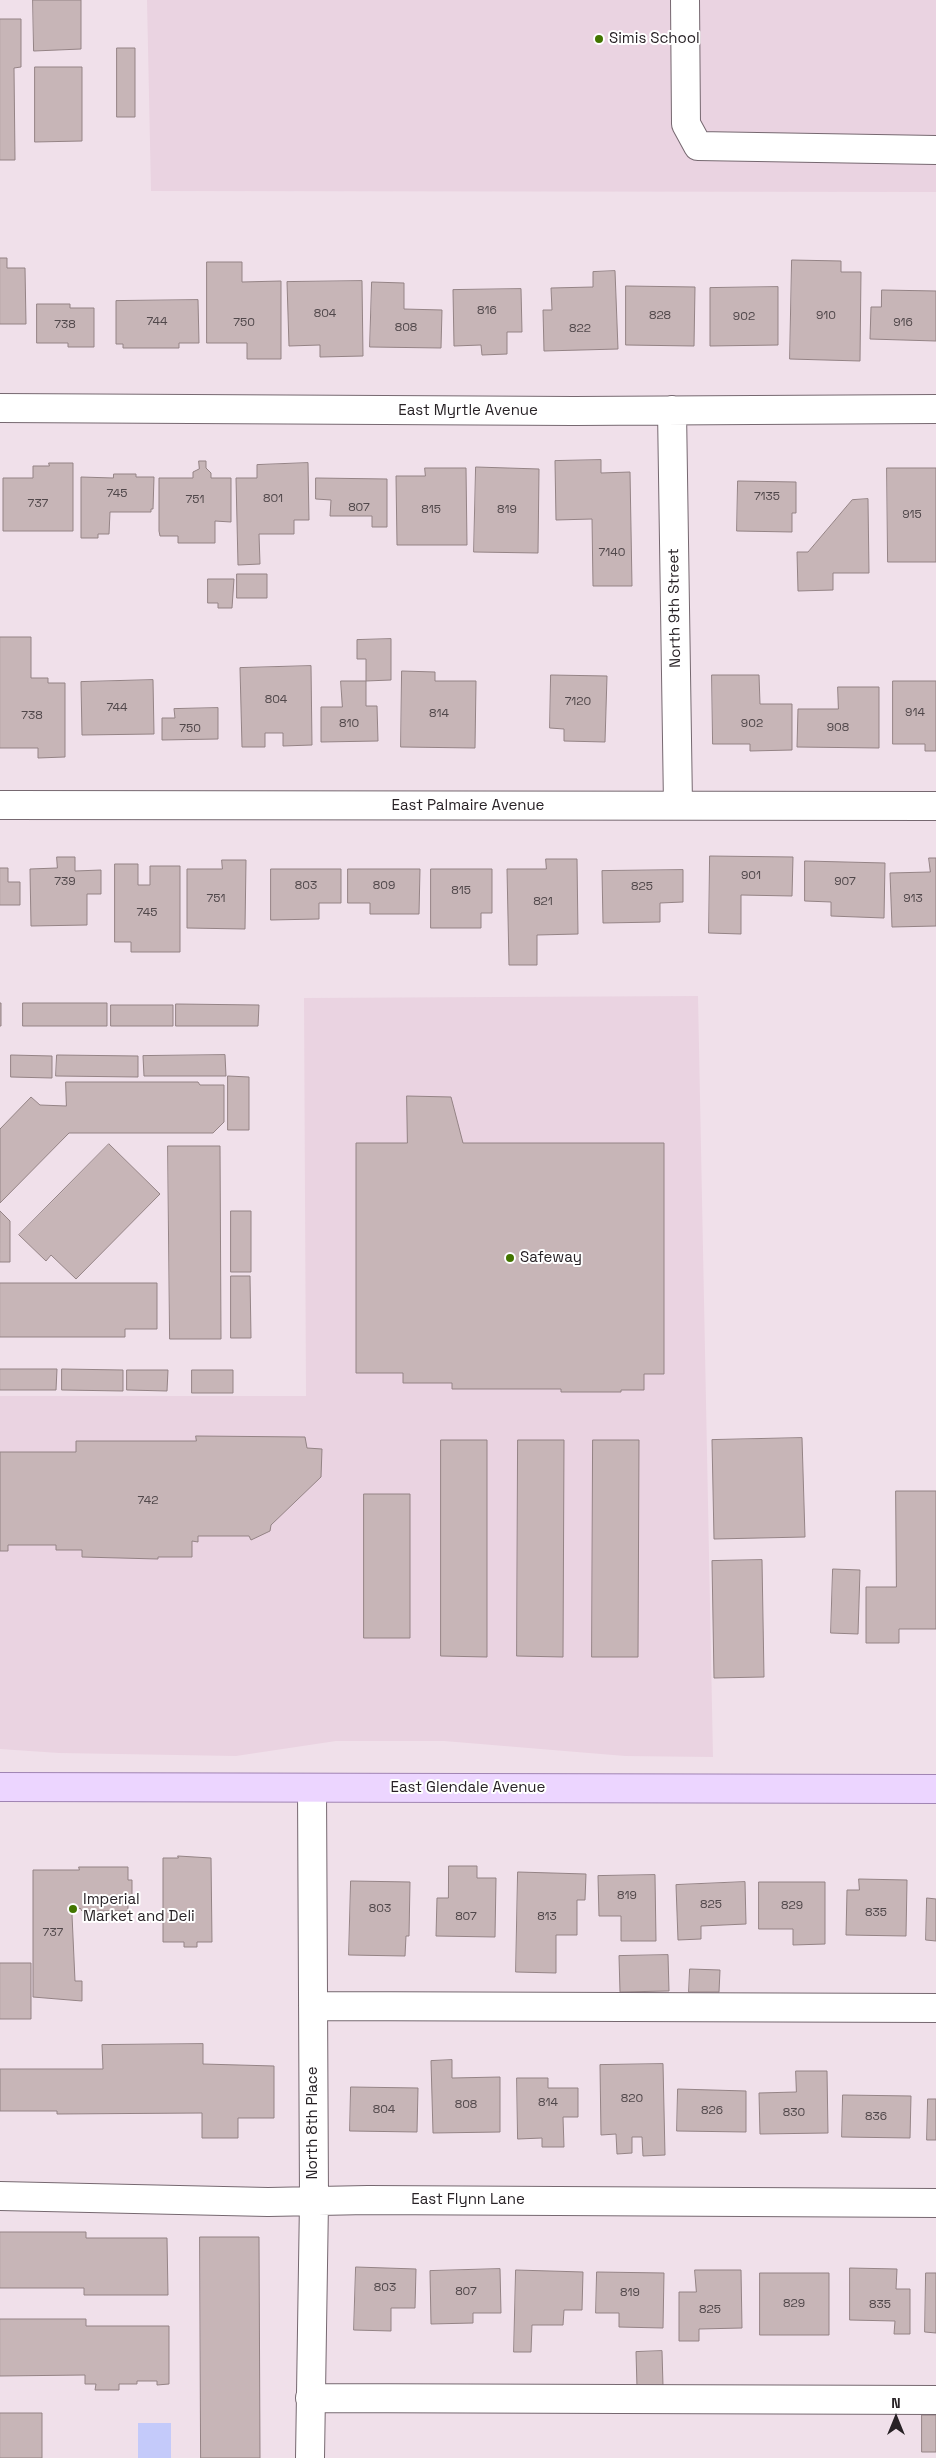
<!DOCTYPE html>
<style>
body{margin:0}
#map{position:relative;width:936px;height:2458px;overflow:hidden;background:#f0e0ea;font-family:"Space Grotesk",sans-serif}
canvas{display:block}
.north{position:absolute;left:871px;top:2393px;width:50px;height:50px;-webkit-text-stroke:4px #fff;paint-order:stroke;rotate:0deg;font-size:14px;font-weight:700;line-height:20px;text-align:center;color:#282226}
.north::after{content:'';display:block;margin:auto;width:18px;height:22px;background:#282226;clip-path:polygon(50% 0,100% 100%,50% 72%,0 100%)}
</style>
<div id="map">
<canvas width="936" height="2458"></canvas>
<div class="north">N</div>
</div>
<script>
const g = document.querySelector('canvas').getContext('2d');
g.lineJoin = 'round';
function fillPath(path, color) { g.fillStyle = color; g.fill(path, 'evenodd'); }
function trace(path, color, width, dash) { g.strokeStyle = color; g.lineWidth = width; g.lineCap = dash ? 'butt' : 'round'; g.setLineDash(dash || []); g.stroke(path); }
function label(font, color, halo, rows, align = 'center') {
  g.font = font + ' "Space Grotesk",sans-serif'; g.lineWidth = 4; g.setLineDash([]); g.textBaseline = 'middle'; g.strokeStyle = halo; g.fillStyle = color; for (const [text, x, y, turn = 0] of rows) {
    g.save(); g.translate(x, y); g.rotate((+turn || 0) * Math.PI / 180); g.textAlign = isNaN(turn) ? turn : align; if (halo) g.strokeText(text, 0, 0); g.fillText(text, 0, 0); g.restore();
  }
}
const built = new Path2D(`
 M147 0H936V192L151 191Z
 M698 996 713 1757 625 1756 444 1741H336L236 1756 59 1753 0 1749V1396H306L304 998Z`);
const water = new Path2D(`
 M138 2423H171V2458H138Z`);
const building = new Path2D(`
 M33 0H81V49L34 51Z
 M0 19H21V67L14 68 15 160H0Z
 M117 48H135V117H117Z
 M35 67H82V141L35 142Z
 M0 258H7V268H25L26 324H0Z
 M792 260 841 261V272H861L860 361 790 359Z
 M207 262H242V282L281 281V359H247V343H207Z
 M615 271 618 349 544 351 543 310H552L551 288 593 287V272Z
 M362 281 363 356 320 357V345L289 346 287 282Z
 M372 282 404 283V309L442 310 441 348 370 347Z
 M626 286 695 287 694 346 626 345Z
 M778 287V345L710 346V288Z
 M521 289 522 332H507V354L482 355 481 345 454 346 453 290Z
 M882 290 936 291V341L870 339 871 307H881Z
 M198 300 199 343H179V348H123V344H116V301Z
 M37 304H70V308H94V347H68V343H37Z
 M601 460V473L630 472 632 586H593L592 519 556 520 555 461Z
 M199 461H206V468L211 473V478H231V522L215 521V543H178V536H160L159 531V478H193V472L199 469Z
 M49 463H73V531H3V478H33V466H49Z
 M308 463 309 520H294V534H259L260 564 238 565 236 478H257V465Z
 M476 467 539 469 538 553 474 552Z
 M425 468H466L467 545H397L396 476H425Z
 M887 468H936V562H888Z
 M114 474H136V477H154L153 509H151V512H110L109 534H98V538H81V477L113 478Z
 M316 478 387 479V527H372V516H330L331 500 316 499Z
 M738 481 796 482V513H792V532L737 531Z
 M868 499 869 573H833V590L798 591 797 552H808L852 500Z
 M237 574H267V598H237Z
 M208 579H234L232 608H218V603H208Z
 M0 637H31V678H48V683H65V757L38 758V748H0Z
 M391 639V680L366 681V659H357V640Z
 M311 666 312 745 283 746V733H265V747H242L240 668Z
 M402 671 435 672V681H476L475 748 401 747Z
 M551 675 607 676 605 742 564 741V729L550 728Z
 M712 675H759L760 704H792V750L750 751V744H713Z
 M153 680 154 734 82 735 81 682Z
 M341 681H366V706H377L378 741 321 742V707H342Z
 M893 681H936V751H925V744H893Z
 M838 687H879V748L797 747 798 709H838Z
 M218 708V739L162 740V718H175L174 709Z
 M710 856 793 857 792 896 741 895V934L709 933Z
 M57 857H75V871L101 870V894H87V925L31 926 30 869 57 868Z
 M929 858H936V926L892 927 890 873 930 872Z
 M546 859H577L578 934 537 935V965H509L507 869H546Z
 M222 860H246L245 929 187 928V869H222Z
 M805 861 885 863 884 918 831 916V902L805 901Z
 M115 864H138V885H150V866H180V952H131V942H115Z
 M0 868H8V882H20V905H0Z
 M271 869H341V903H319V919L271 920Z
 M348 869H420L419 914H370V903H348Z
 M431 869H492V913H481V928H431Z
 M683 870V902L660 903V922L603 923 602 871Z
 M0 1003H1V1026H0Z
 M23 1003H107V1026H23Z
 M176 1004 259 1005 258 1026H176Z
 M111 1005H173V1026H111Z
 M11 1055 52 1056V1078L11 1077Z
 M57 1055 138 1056V1077L56 1076Z
 M225 1055 226 1076H144L143 1056Z
 M228 1076 249 1077V1130H228Z
 M66 1082H198L200 1085H224V1122L213 1133H69L0 1203V1129L31 1097 40 1105 66 1106Z
 M407 1096 451 1097 463 1143H664V1374H644V1390H621V1392H561V1389H452V1383H403V1373H356V1143H407Z
 M109 1144 160 1194 76 1279 51 1255 46 1261 19 1235Z
 M168 1146H220L221 1339H170Z
 M0 1211 10 1221V1262H0Z
 M231 1211H251V1272H231Z
 M231 1276H250L251 1338H231Z
 M0 1283H157V1329H125V1337H0Z
 M0 1369H57L56 1390H0Z
 M62 1369 123 1370V1391L62 1390Z
 M127 1370H168L167 1391 127 1390Z
 M192 1370H233V1393H192Z
 M196 1436 305 1437 307 1448 322 1449 321 1477 271 1525 270 1531 251 1540 249 1536H198V1542L192 1541V1557H158V1559L82 1557V1550H56V1545H8V1551H0V1452H76V1441H196Z
 M802 1438 805 1537 714 1539 712 1440Z
 M441 1440H487V1657L441 1656Z
 M518 1440H564L563 1657 517 1656Z
 M593 1440H639L638 1657H592Z
 M896 1491H936V1629H899V1643H866V1587H896Z
 M364 1494H410V1638H364Z
 M762 1560 764 1677 714 1678 712 1561Z
 M833 1569 860 1570 858 1634 831 1633Z
 M178 1856 211 1858 212 1942H197V1947H184V1942H163V1858H178Z
 M449 1866H477V1878H496L495 1937 436 1936 437 1898H448Z
 M79 1867H128V1880H132V1898H128V1911H82L80 1908 72 1915 75 1981H82V2001L33 1997V1870H79Z
 M518 1872 586 1874 585 1900H577V1935H556V1973L516 1972Z
 M655 1875 656 1941H621V1916H599L598 1876Z
 M859 1879 907 1880 906 1936 846 1935 847 1890H859Z
 M351 1881 410 1882 409 1936H406L405 1956 349 1955Z
 M745 1882 746 1924 701 1926V1939L678 1940 676 1885Z
 M759 1882H825V1944L793 1945V1929H759Z
 M927 1898 936 1899V1941L926 1940Z
 M668 1955 669 1991 620 1992 619 1956Z
 M0 1963H31V2019H0Z
 M690 1969 720 1970 719 1992H689Z
 M203 2044V2064L274 2066V2118H238V2138H202V2113L57 2114V2111H0V2069H103L102 2045Z
 M452 2060V2078L500 2077V2132L433 2133 431 2061Z
 M663 2064 665 2155 643 2156 642 2137H632V2153L617 2154 616 2134 601 2135 600 2065Z
 M796 2071H827L828 2133 760 2134 759 2093 796 2092Z
 M517 2078H548V2088H578V2117H563L564 2147H542V2138L518 2139Z
 M351 2087 418 2088 417 2132 350 2131Z
 M678 2089 746 2091V2132L677 2131Z
 M843 2095 911 2096 910 2138 842 2137Z
 M928 2099H936V2140H927Z
 M0 2232H86V2238H167L168 2295H84V2288H0Z
 M200 2237H259L260 2458H201Z
 M356 2267 416 2269 415 2308H391V2331L354 2330Z
 M850 2268 897 2269 896 2289H910V2334H894L895 2321 850 2320Z
 M500 2269 501 2313H473V2323L431 2324 430 2271Z
 M516 2270 583 2272 582 2310H564L563 2325H532L531 2352H514Z
 M695 2270H741L742 2328 699 2329V2341H679V2292H696Z
 M597 2272 664 2273 663 2328 619 2327V2313H596Z
 M760 2273H829V2335H760Z
 M926 2273H936V2333L925 2332Z
 M0 2319H86V2326H169V2384L157 2385V2381H137V2384H119V2390H95L96 2384H85V2375L0 2376Z
 M662 2351 663 2386 637 2387 636 2352Z
 M0 2413H42V2458H0Z
 M922 2415H936V2452H922Z`);
const minor = new Path2D(`
 M685 0 686 124 698 146 936 150
 M0 408 574 411 936 409
 M672 410 678 805
 M0 805 936 806
 M313 2006 936 2008
 M0 2196 268 2202 368 2200 936 2203
 M310 2398 936 2400
 M310 2458 314 2201 312 1788`);
const major = new Path2D(`
 M0 1787 936 1789`);
const markers = [
 [599,39,5,"#427500"],
 [510,1258,5,"#427500"],
 [73,1909,5,"#427500"]
];
const numberNames = [
 ["816",487,311],
 ["804",325,314],
 ["828",660,316],
 ["910",826,316],
 ["902",744,317],
 ["744",157,322],
 ["750",244,323],
 ["916",903,323],
 ["738",65,325],
 ["808",406,328],
 ["822",580,329],
 ["745",117,494],
 ["7135",767,497],
 ["801",273,499],
 ["751",195,500],
 ["737",38,504],
 ["807",359,508],
 ["815",431,510],
 ["819",507,510],
 ["915",912,515],
 ["7140",612,553],
 ["804",276,700],
 ["7120",578,702],
 ["744",117,708],
 ["914",915,713],
 ["814",439,714],
 ["738",32,716],
 ["810",349,724],
 ["902",752,724],
 ["908",838,728],
 ["750",190,729],
 ["901",751,876],
 ["739",65,882],
 ["907",845,882],
 ["803",306,886],
 ["809",384,886],
 ["825",642,887],
 ["815",461,891],
 ["751",216,899],
 ["913",913,899],
 ["821",543,902],
 ["745",147,913],
 ["742",148,1501],
 ["819",627,1896],
 ["825",711,1905],
 ["829",792,1906],
 ["803",380,1909],
 ["835",876,1913],
 ["807",466,1917],
 ["813",547,1917],
 ["737",53,1933],
 ["820",632,2099],
 ["814",548,2103],
 ["808",466,2105],
 ["804",384,2110],
 ["826",712,2111],
 ["830",794,2113],
 ["836",876,2117],
 ["803",385,2288],
 ["807",466,2292],
 ["819",630,2293],
 ["829",794,2304],
 ["835",880,2305],
 ["825",710,2310]
];
const poiNames = [
 ["Simis School",609,39],
 ["Safeway",520,1258],
 ["Imperial",83,1900],
 ["Market and Deli",83,1917]
];
const streetNames = [
 ["East Myrtle Avenue",468,411],
 ["North 9th Street",675,608,-91],
 ["East Palmaire Avenue",468,806],
 ["East Glendale Avenue",468,1788],
 ["North 8th Place",313,2123,-90],
 ["East Flynn Lane",468,2200]
];
fillPath(built, '#ead3e1');
fillPath(water, '#c4cafa');
fillPath(building, '#c7b5b7');
trace(building, '#948385', 1);
trace(minor, '#766870', 30);
trace(major, '#a084b3', 30);
trace(minor, '#fff', 28);
trace(major, '#ecd5ff', 28);
for (const [x, y, r, color] of markers) { const dot = new Path2D(); dot.arc(x, y, r, 0, 2 * Math.PI); g.fillStyle = color; g.fill(dot); trace(dot, '#fff', 2); }
label('12px', '#50474a', null, numberNames);
label('15px', '#282226', '#fff', poiNames, 'left');
label('15px', '#282226', '#fff', streetNames);
</script>
